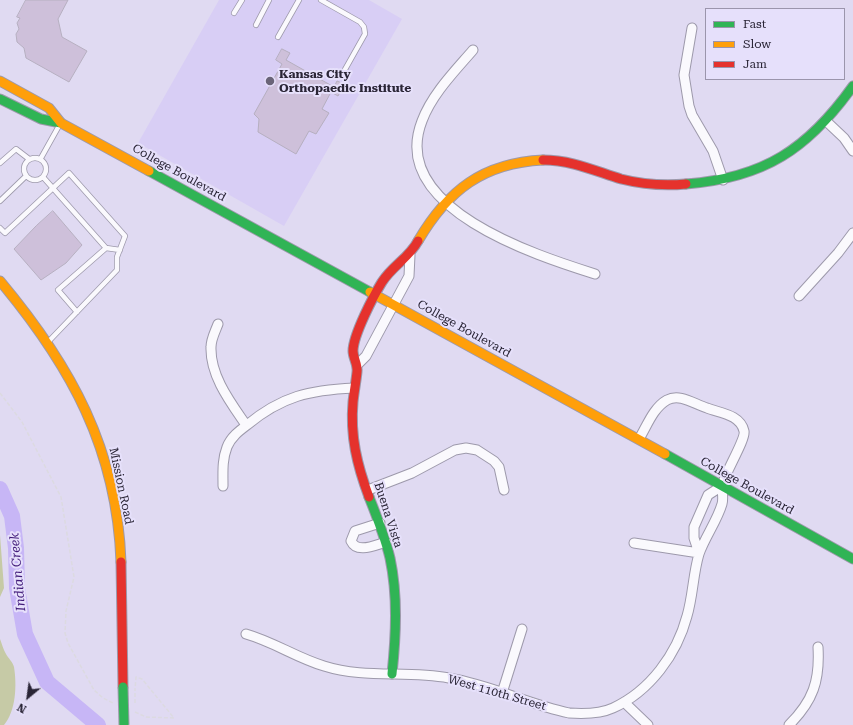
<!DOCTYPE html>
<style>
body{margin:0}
#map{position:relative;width:853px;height:725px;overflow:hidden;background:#e0daf2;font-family:"Roboto Serif",serif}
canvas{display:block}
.legend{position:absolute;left:705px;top:8px;width:140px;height:72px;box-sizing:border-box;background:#e6e0fb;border:1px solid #9b95ac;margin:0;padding:5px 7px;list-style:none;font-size:12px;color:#2a2536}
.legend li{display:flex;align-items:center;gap:8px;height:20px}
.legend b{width:20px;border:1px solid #9b95ac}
.north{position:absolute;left:8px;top:677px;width:40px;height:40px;-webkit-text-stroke:3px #e6e0fb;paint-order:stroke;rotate:209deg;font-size:11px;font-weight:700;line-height:16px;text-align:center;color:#2a2536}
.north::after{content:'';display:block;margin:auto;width:14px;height:18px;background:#2a2536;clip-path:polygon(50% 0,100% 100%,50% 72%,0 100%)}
</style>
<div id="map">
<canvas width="853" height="725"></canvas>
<ul class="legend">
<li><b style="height:5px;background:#30b455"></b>Fast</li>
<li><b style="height:5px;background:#ff9f0a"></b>Slow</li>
<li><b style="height:5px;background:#e5322d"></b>Jam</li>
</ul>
<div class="north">N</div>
</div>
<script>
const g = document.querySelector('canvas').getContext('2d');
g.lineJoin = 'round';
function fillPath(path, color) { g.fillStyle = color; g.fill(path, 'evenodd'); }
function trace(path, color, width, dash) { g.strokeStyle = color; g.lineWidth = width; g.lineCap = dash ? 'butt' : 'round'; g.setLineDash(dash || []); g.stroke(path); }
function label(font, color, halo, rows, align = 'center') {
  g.font = font + ' "Roboto Serif",serif'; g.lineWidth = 4; g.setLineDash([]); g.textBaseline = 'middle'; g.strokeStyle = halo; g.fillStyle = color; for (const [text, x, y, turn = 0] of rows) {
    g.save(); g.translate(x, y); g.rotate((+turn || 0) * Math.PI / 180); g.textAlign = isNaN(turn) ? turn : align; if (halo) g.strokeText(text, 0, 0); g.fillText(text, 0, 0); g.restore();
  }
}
const built = new Path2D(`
 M219 0H369L402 19 284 226 138 143Z`);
const green = new Path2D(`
 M0 535 4 588 0 597Z
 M0 639C2 644 3 649 6 654 8 658 13 662 14 667 17 685 16 711 4 725H0Z`);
const river = new Path2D(`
 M0 489 12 516 16 548 17 588 25 634 47 682 98 725`);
const building = new Path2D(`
 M26 0H68L58 19 62 37 87 51 69 82 26 58 24 48 17 42 16 34 19 29 17 23 20 18 17 17Z
 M282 49 290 53 286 60 334 87 337 81 344 84 338 96 331 92 322 109 329 113 316 134 309 131 296 154 258 132 259 119 254 114 282 64 276 60Z
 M53 211 82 245 66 263 41 280 14 249 36 226Z`);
const path = new Path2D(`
 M0 393 22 422 61 497 74 577 66 611 65 633 68 643 94 690 103 698 113 703
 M135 712 146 717 174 718 142 679 136 677 135 690`);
const lane = new Path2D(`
 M321 0 360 22 364 27 365 34 343 73
 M234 13 242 0
 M256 25 269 0
 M278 37 299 0
 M24 169a11 11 0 1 1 22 0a11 11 0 1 1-22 0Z
 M41 158 60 124
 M0 163 16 149 29 159
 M43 177 106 248 58 290 77 312
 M0 201 26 176
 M0 228 5 233 69 173 125 236 117 257V270L49 341
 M106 248 120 250`);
const street = new Path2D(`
 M692 28 684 75 689 106 692 115 713 151 723 180
 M473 50C455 71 432 94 422 121 388 208 535 255 595 274
 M826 121 844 138 853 151
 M799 296 838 253 853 233
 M218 324C215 332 211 339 211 347 210 376 231 403 246 425
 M357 365 366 356 409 276 410 255
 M223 486C223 472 222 460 227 447 231 437 239 431 247 425 282 396 310 390 354 388
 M368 490 412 473 455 450 466 448 477 450 494 461 499 467 504 490
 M380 523 355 531 351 541C357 554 375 545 386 542
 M634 543 699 553
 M699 553 694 538V527L708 495 722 486
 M246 634C274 642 297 658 324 666 365 679 407 670 449 678 490 685 528 704 569 713 583 714 600 714 613 708 650 691 677 654 687 616 693 596 693 574 699 554 705 537 717 521 722 504 724 498 721 490 723 483 726 471 746 439 744 431 740 414 719 413 707 408 694 404 680 393 667 400 653 408 647 426 639 439
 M502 693 522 629
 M624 702 648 725
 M789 725C813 701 820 681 818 647`);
const fast = new Path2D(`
 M0 99 41 119 61 123
 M149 171 370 292
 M686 184C764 178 808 149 853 86
 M665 454 853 559
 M369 497C377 517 385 537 390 558 398 596 396 635 392 674`);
const slow = new Path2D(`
 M0 81 49 108 61 123 149 171
 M418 241C448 190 483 163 543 160
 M0 281C71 366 117 449 121 562
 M370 292 665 454`);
const jam = new Path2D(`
 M543 160C572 160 595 171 621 179 641 184 665 186 686 184
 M369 497C357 465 350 436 353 402 354 392 356 382 357 372 358 364 353 358 353 351 353 335 374 295 382 282 393 265 409 258 418 241
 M121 562 123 687`);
const pathBridge = new Path2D(`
 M135 703V690`);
const fastBridge = new Path2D(`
 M123 687 124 725`);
const markers = [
 [270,81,5,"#6a6478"]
];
const poiNames = [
 ["Kansas City",279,74],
 ["Orthopaedic Institute",279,88]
];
const streetNames = [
 ["College Boulevard",179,173,29],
 ["College Boulevard",464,329,29],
 ["Mission Road",121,486,78],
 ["College Boulevard",747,486,29],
 ["Buena Vista",388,515,72],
 ["West 110th Street",497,693,16]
];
const waterNames = [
 ["Indian Creek",18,572,-95]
];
fillPath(built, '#d8cef5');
fillPath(green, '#c6caa6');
trace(river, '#c7b6f6', 16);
fillPath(building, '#cec0da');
trace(building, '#b6afc0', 1);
trace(lane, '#9d99ab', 6);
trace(street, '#9d99ab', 11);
trace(fast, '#9d99ab', 11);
trace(slow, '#9d99ab', 11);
trace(jam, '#9d99ab', 11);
trace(path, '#dcdae1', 1.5, [4, 2]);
trace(lane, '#faf9fd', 4.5);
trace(street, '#faf9fd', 9);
trace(fast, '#30b455', 9);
trace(slow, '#ff9f0a', 9);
trace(jam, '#e5322d', 9);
trace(fastBridge, '#9d99ab', 11, []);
trace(pathBridge, '#dcdae1', 1.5, [4, 2]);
trace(fastBridge, '#30b455', 9);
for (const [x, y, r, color] of markers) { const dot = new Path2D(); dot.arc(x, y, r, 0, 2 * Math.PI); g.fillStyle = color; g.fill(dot); trace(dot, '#e6e0fb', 1.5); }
label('bold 12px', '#2a2536', '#e6e0fb', poiNames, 'left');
label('12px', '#2a2536', '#e6e0fb', streetNames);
label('italic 13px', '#421c7a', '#e6e0fb', waterNames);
</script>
